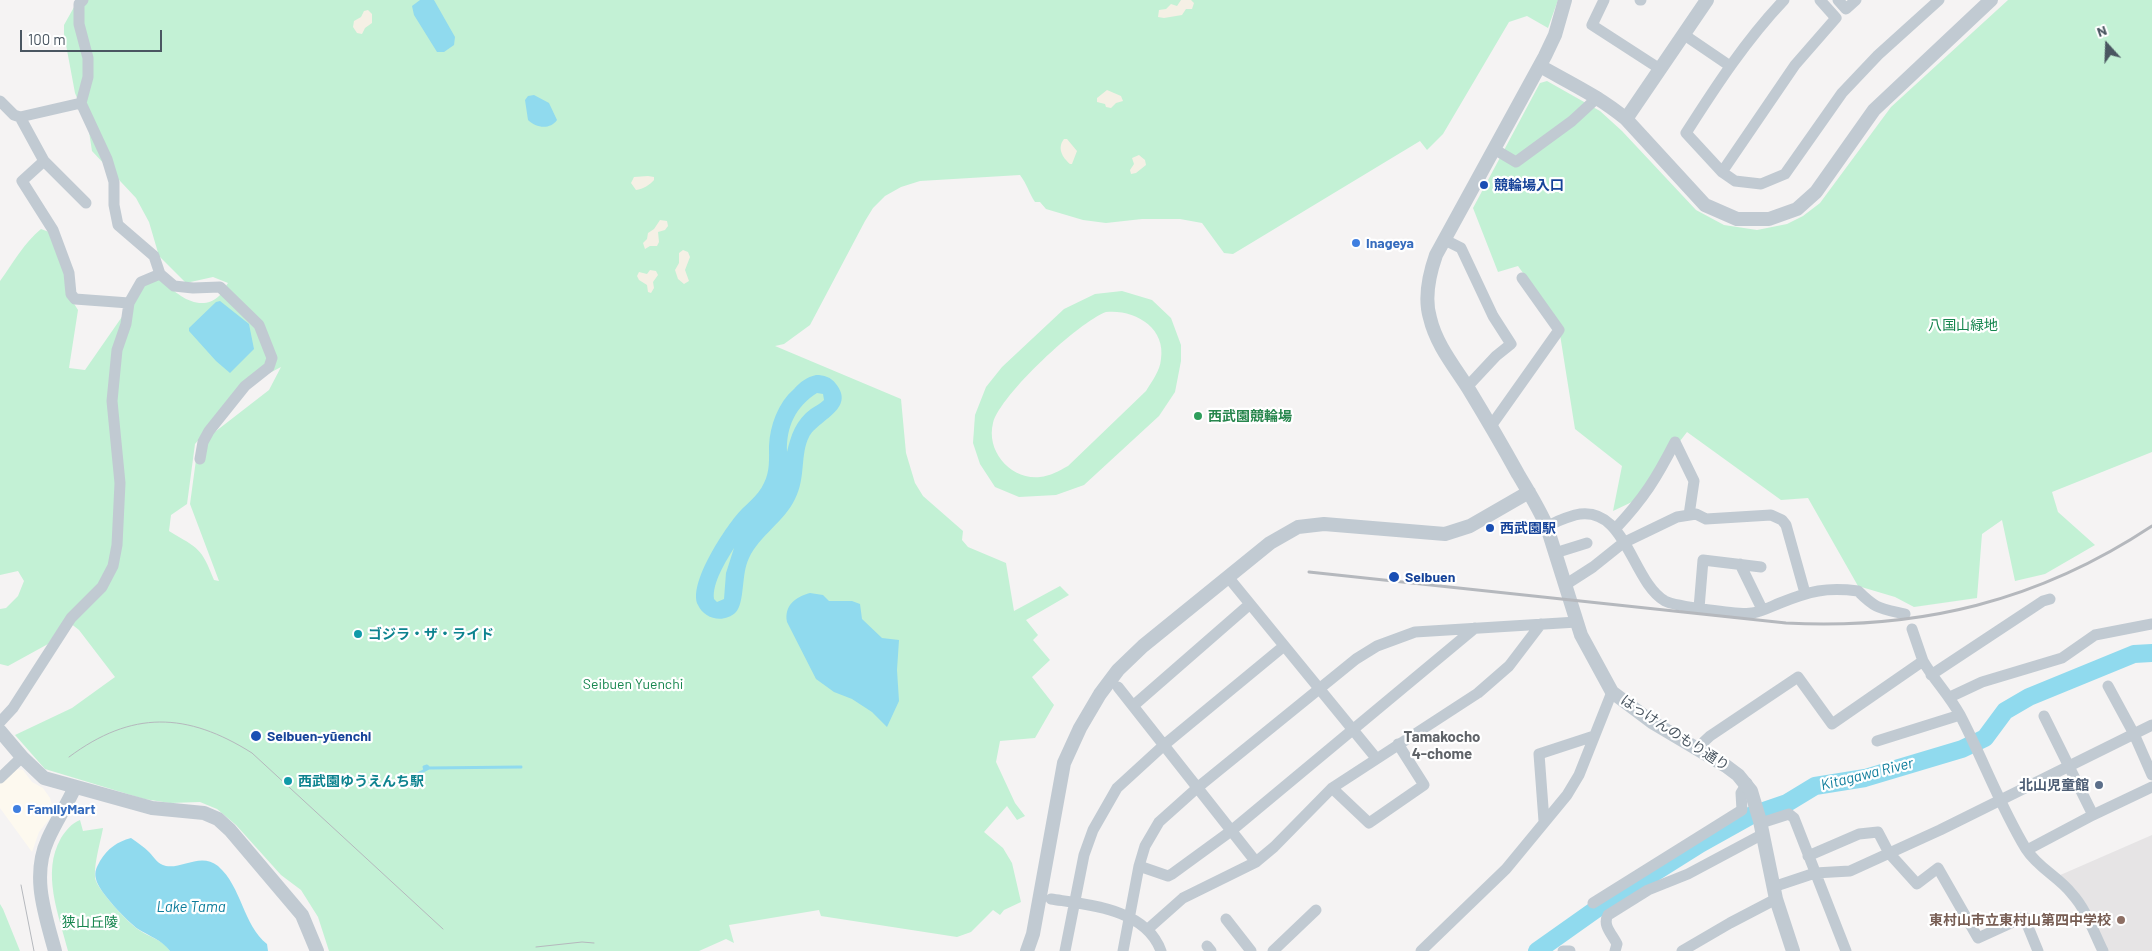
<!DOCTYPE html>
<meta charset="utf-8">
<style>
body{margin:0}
#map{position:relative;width:2152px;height:951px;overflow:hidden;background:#f5f3f3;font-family:Barlow,sans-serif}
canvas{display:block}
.north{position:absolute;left:2082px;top:20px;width:50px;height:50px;-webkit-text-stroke:4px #fff;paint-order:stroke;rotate:340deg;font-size:14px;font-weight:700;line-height:20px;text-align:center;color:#4a5661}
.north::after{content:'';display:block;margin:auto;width:18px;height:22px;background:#4a5661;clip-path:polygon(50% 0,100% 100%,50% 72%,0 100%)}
.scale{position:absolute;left:20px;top:30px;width:142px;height:22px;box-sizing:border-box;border:2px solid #4a5661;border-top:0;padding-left:6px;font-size:15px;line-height:18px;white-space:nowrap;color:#4a5661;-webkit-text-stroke:4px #fff;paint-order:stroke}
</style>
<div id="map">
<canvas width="2152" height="951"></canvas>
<div class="north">N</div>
<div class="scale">100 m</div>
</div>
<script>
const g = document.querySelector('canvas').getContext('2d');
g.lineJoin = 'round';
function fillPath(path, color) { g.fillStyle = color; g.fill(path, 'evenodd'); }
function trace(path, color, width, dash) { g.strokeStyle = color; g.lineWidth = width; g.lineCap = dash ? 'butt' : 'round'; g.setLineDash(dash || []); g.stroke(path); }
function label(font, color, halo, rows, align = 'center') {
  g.font = font + ' Barlow,"Noto Sans JP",sans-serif'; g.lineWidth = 4.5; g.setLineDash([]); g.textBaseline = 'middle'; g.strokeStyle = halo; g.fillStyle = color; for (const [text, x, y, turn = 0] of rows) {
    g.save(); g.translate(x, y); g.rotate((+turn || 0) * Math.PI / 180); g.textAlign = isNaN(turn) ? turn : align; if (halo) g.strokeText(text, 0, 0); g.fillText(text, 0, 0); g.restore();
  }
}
const commercial = new Path2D(`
 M16 769 23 770 32 782 43 788 50 798 54 813 39 832 32 852 0 808V782Z`);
const education = new Path2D(`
 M2152 835V951H2108L2058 876Z`);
const green = new Path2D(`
 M78 0H1558L1548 28 1527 16 1509 22 1443 134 1427 150 1420 141 1233 254 1224 253 1202 223 1180 219H1142L1106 223 1083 220 1046 209 1040 202H1035C1029 193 1027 184 1020 175L920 181 901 187 885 196 873 208 865 221 810 325 784 344 775 346 901 399 906 453 915 483 923 496 963 531 962 540 968 547 1006 563 1014 611 1060 586 1069 595 1026 620 1038 635 1033 640 1050 660 1032 677 1054 705 1035 738 1000 741 996 762 1015 803 1025 816 1017 820 1007 806 984 832 1003 848 1012 863 1021 902 1004 910 1000 915 993 910 971 932 957 937 821 916 819 910 729 925 734 943 726 939 699 951H329L318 917 301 890 281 875 236 825 217 809 200 802 170 803 144 799 45 769 15 735 72 708 115 677 79 630 65 619 48 644 8 666 0 664V609L6 608 18 596 24 581 18 571 0 575V281C13 263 24 243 41 229L49 232 61 258 68 294 78 310 69 368 85 370 126 311 140 285 154 279 164 281C177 296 201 313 219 296 223 293 225 287 228 283L213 277 186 283 159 256 149 222 136 198 92 151 88 125 75 93 64 34V25ZM281 367 269 390 198 445 190 504 219 581 214 580C201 547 199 549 169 531L171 515 187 504 195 444 245 386Z
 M2008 0H2152V452L2052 492 2058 512 2095 545 2045 574 2015 581 2002 520 1982 534 1977 598 1914 607 1895 597 1858 586 1808 498 1781 500 1687 432 1634 501 1613 511 1622 466 1575 429 1558 322 1518 266 1498 272 1473 208 1540 83 1547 81 1600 111 1622 131 1696 210 1724 225 1757 230 1787 224 1803 216 1820 203 1891 107Z
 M1122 291 1152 300 1171 318 1181 345V361L1175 392 1159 416 1084 485 1056 495 1019 497 995 487 980 464 973 443 975 415 986 387 1002 367 1064 309 1095 294ZM1106 312C1134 309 1166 327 1161 359 1160 371 1152 381 1146 391L1068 466C1059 471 1050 476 1040 477 1010 480 986 451 993 423 1001 394 1079 322 1106 312Z
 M80 820 83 831 103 828C101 840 92 870 96 881 100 892 128 923 139 930 149 937 163 940 170 951H68C59 915 41 873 61 838 67 829 71 824 80 820Z
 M0 904 3 909 20 951H0Z`);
const sand = new Path2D(`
 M1181 0H1191L1194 3 1192 9H1186L1182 15 1164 18 1158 17 1159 10 1166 9 1171 4 1177 6Z
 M368 10 372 14V23L365 28 362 34 357 33 353 27 354 21 361 17 364 11Z
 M1107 90 1121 96 1123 101 1116 103 1111 108 1106 107 1105 104 1097 102V98Z
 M1064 139H1067L1077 151 1072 164H1070C1062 157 1057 148 1064 139Z
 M1139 155 1145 160 1146 165 1136 173 1131 174 1130 170 1134 164 1132 158Z
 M648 176 654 177V180C650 185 643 189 636 190L631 183 634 177Z
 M660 220 667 221 668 226 665 230 658 232 659 242 657 246H650L645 249 643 243 647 239 648 233 654 229Z
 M683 250 688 252 690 257 685 270 689 281 684 284 678 279 675 270 679 263V253Z
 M650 270 656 271 658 275 653 282 654 288 651 293 648 292 647 285 639 280 637 276 639 272 647 274Z`);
const water = new Path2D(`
 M420 0H434L455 37 454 45 444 52H437L414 15 412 6Z
 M534 95 549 103 557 120C550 130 536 128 528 120L525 100 528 96Z
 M220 301 249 324 254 349 230 373 216 361 189 331V328L216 302Z
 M816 375C824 375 831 377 836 384 856 409 818 420 809 437 800 454 806 478 795 499 784 522 760 535 749 558 741 574 745 602 736 612 724 624 704 619 698 605 688 585 722 533 735 517 744 505 758 497 764 483 770 471 769 459 769 446 770 425 778 403 794 389 800 382 807 377 816 375ZM817 393 823 394 824 400C820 404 815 406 811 409 796 420 791 435 787 452 786 427 796 406 817 393ZM734 548 726 573 724 599 717 602 714 599C712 583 726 561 734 548Z
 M810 593 823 595 829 601H852L860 604 862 619 882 638 899 640 897 670 899 701 887 727 872 712 852 699 834 692 816 679 787 622C784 606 795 597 810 593Z
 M131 838C137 842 144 847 149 852 155 858 157 864 166 866 182 869 201 852 218 866 242 887 243 925 267 944L268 951H170C162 940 149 936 138 929 128 922 98 891 96 879 94 871 97 867 100 861 108 848 117 842 131 838Z`);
const stream = new Path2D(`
 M425 770 424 767 427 766 429 768 521 767
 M400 778 403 777 408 779
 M405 786 408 779 429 768`);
const river = new Path2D(`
 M1537 951 1595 910 1700 844 1752 815 1787 803 1815 786 1865 778 1962 749 1985 738 2005 711 2029 697 2134 654 2152 653`);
const minor = new Path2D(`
 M83 0 79 4V24L88 58V77L81 103 107 159 114 182V205L118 225 154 256 160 274 174 286 193 288 220 287 259 325 272 358 269 367 245 386 209 431 203 442 200 459
 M1604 0 1592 25 1660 69
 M1640 0H1641
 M1784 0C1746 40 1716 86 1686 133L1722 172 1735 181 1761 184 1785 174 1842 93 1878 55 1939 0
 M1838 0 1846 9 1856 0
 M1683 34 1730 66
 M0 101 14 115 20 117 81 103
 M20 117 44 161 86 203
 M1494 149 1516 162 1572 121 1598 97
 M44 161 22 181 53 230 69 273 71 294 75 299 129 303
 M1722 172 1795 65 1836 18 1820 0
 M1445 240 1461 248 1493 316 1511 344 1496 356 1467 387
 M1491 426 1559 330 1522 278
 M1547 527C1556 521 1565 518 1575 515 1626 503 1631 581 1665 601 1674 606 1740 615 1752 613 1761 612 1772 606 1780 603 1810 591 1826 587 1858 591 1876 609 1879 608 1905 614
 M1616 528C1644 498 1656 479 1675 442L1694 481 1689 515
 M1555 553 1587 543
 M1740 564 1762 609
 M1228 577 1376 758
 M1565 585 1593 567 1623 543 1677 517 1696 514 1706 519 1771 515 1782 520 1786 525 1805 593
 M1699 608 1703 560 1761 567
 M1923 661C1934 680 1949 695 1960 715 1983 759 2000 806 2026 849 2038 868 2059 877 2072 894 2086 909 2094 933 2103 951
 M1931 675 2043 601 2050 599
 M2108 686 2134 734 2152 775
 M1118 687 1256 862
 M1950 697 1982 682 2062 658 2095 635 2152 624
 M1133 706 1250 604
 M2044 716 2093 815 2152 787
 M0 722 13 708 71 618 102 587 113 566 117 545 120 483 112 401 117 350 126 324 129 303 141 282 160 274
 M1877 741 1960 715
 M1696 749 1710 736 1798 677 1832 724 1923 661 1912 629
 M0 778 22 757
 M1332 788 1369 823 1424 785 1398 744
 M1544 821 1539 754 1594 736
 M1761 823 1789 814 1794 818 1846 951
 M2027 850 2093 815
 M1808 856 1859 834 1878 832 1889 853 1917 884 1938 868 1978 938 2024 917 2038 951
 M1139 866 1168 876 1172 874 1231 831 1475 628
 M1773 887 1815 873 1850 871 1940 830 2152 725
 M1051 899C1090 905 1146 909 1161 951
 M1593 903 1742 810 1741 793 1747 783
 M1226 919 1251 951
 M1148 929 1183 898 1256 862 1274 847 1332 788 1478 693 1509 666 1541 624
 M1207 946 1211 951
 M1065 951 1084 855 1093 830 1117 788 1164 745 1284 646
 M1123 951 1139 866 1145 846 1159 822 1197 788 1356 659 1377 646 1415 632 1577 622
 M1273 951 1316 910
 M1421 951 1506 869 1567 795 1579 775 1612 692
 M1563 951H1570
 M1615 951 1617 944C1612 934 1602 925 1608 915L1648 890 1688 874 1763 834
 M1682 951 1730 923 1776 899`);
const tertiary = new Path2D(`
 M1565 0 1555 35 1545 56 1436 255C1429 275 1424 298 1430 318 1436 344 1454 366 1468 388 1485 416 1502 445 1518 474 1528 491 1539 508 1547 527L1581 635 1612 692 1652 722 1726 766 1738 775 1751 791 1760 821 1776 899 1793 951
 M1540 66C1570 83 1600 97 1626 119L1705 205 1737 219H1769L1797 209 1816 192 1874 110 1991 0
 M1626 119 1707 0
 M0 731 22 757 44 778 152 808 204 813 218 819 230 830 302 915 317 951
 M55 951C45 914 31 876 48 839 56 821 67 805 75 787
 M1027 951 1033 934 1064 763 1080 728 1100 694 1118 670 1143 646 1270 543 1298 527 1324 524 1445 534 1470 526 1529 492`);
const tram = new Path2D(`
 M69 757C132 710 187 712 252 753L443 929
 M21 885 34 951
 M536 947 582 942 594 943`);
const rail = new Path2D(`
 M1309 572 1786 623C1920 630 2039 601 2152 526`);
const markers = [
 [1484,185,5,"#1a4fb4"],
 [1356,243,5,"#3f7fe0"],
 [1198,416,5,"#2e9e5b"],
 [1490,528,5,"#1a4fb4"],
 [1394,577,6,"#1a4fb4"],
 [358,634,5,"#0f9aa8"],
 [256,736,6,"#1a4fb4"],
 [288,781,5,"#0f9aa8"],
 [2099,785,5,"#5c6f8a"],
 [17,809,5,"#3f7fe0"],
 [2121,920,5,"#8d6e63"]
];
const transitNames = [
 ["競輪場入口",1494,185],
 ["西武園駅",1500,528],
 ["Seibuen",1405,577],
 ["Seibuen-yūenchi",267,736]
];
const shopNames = [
 ["Inageya",1366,243],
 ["FamilyMart",27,809]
];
const parkNames = [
 ["八国山緑地",1963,325],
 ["Seibuen Yuenchi",633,684],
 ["狭山丘陵",90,922]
];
const leisureNames = [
 ["西武園競輪場",1208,416]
];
const cultureNames = [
 ["ゴジラ・ザ・ライド",368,634],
 ["西武園ゆうえんち駅",298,781]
];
const streetNames = [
 ["はっけんのもり通り",1675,733,33]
];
const serviceNames = [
 ["北山児童館",2089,785]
];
const educationNames = [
 ["東村山市立東村山第四中学校",2111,920]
];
const neighbourhoodNames = [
 ["Tamakocho",1442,737],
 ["4-chome",1442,754]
];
const waterNames = [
 ["Kitagawa River",1867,774,-14],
 ["Lake Tama",191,907]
];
fillPath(commercial, '#fdf9ef');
fillPath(education, '#e6e4e5');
fillPath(green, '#c3f1d5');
fillPath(sand, '#f5f0e5');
fillPath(water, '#90daee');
trace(stream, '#90daee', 3);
trace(river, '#90daee', 18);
trace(minor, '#c1cad2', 11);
trace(tertiary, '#c1cad2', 14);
trace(tram, '#b5b8bd', 1);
trace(rail, '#b5b8bd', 3);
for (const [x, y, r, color] of markers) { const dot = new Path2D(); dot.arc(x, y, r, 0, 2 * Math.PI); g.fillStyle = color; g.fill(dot); trace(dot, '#fff', 2); }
label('bold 14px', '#164399', '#fff', transitNames, 'left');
label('bold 14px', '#366cbe', '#fff', shopNames, 'left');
label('14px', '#17864f', '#fff', parkNames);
label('bold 14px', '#27864d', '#fff', leisureNames, 'left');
label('bold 14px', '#0d838f', '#fff', cultureNames, 'left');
label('14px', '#4a5661', '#fff', streetNames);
label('bold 14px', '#4e5e75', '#fff', serviceNames, 'right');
label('bold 14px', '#785e54', '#fff', educationNames, 'right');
label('bold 15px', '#5f6368', '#fff', neighbourhoodNames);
label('italic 15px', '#0c7c9b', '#fff', waterNames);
</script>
